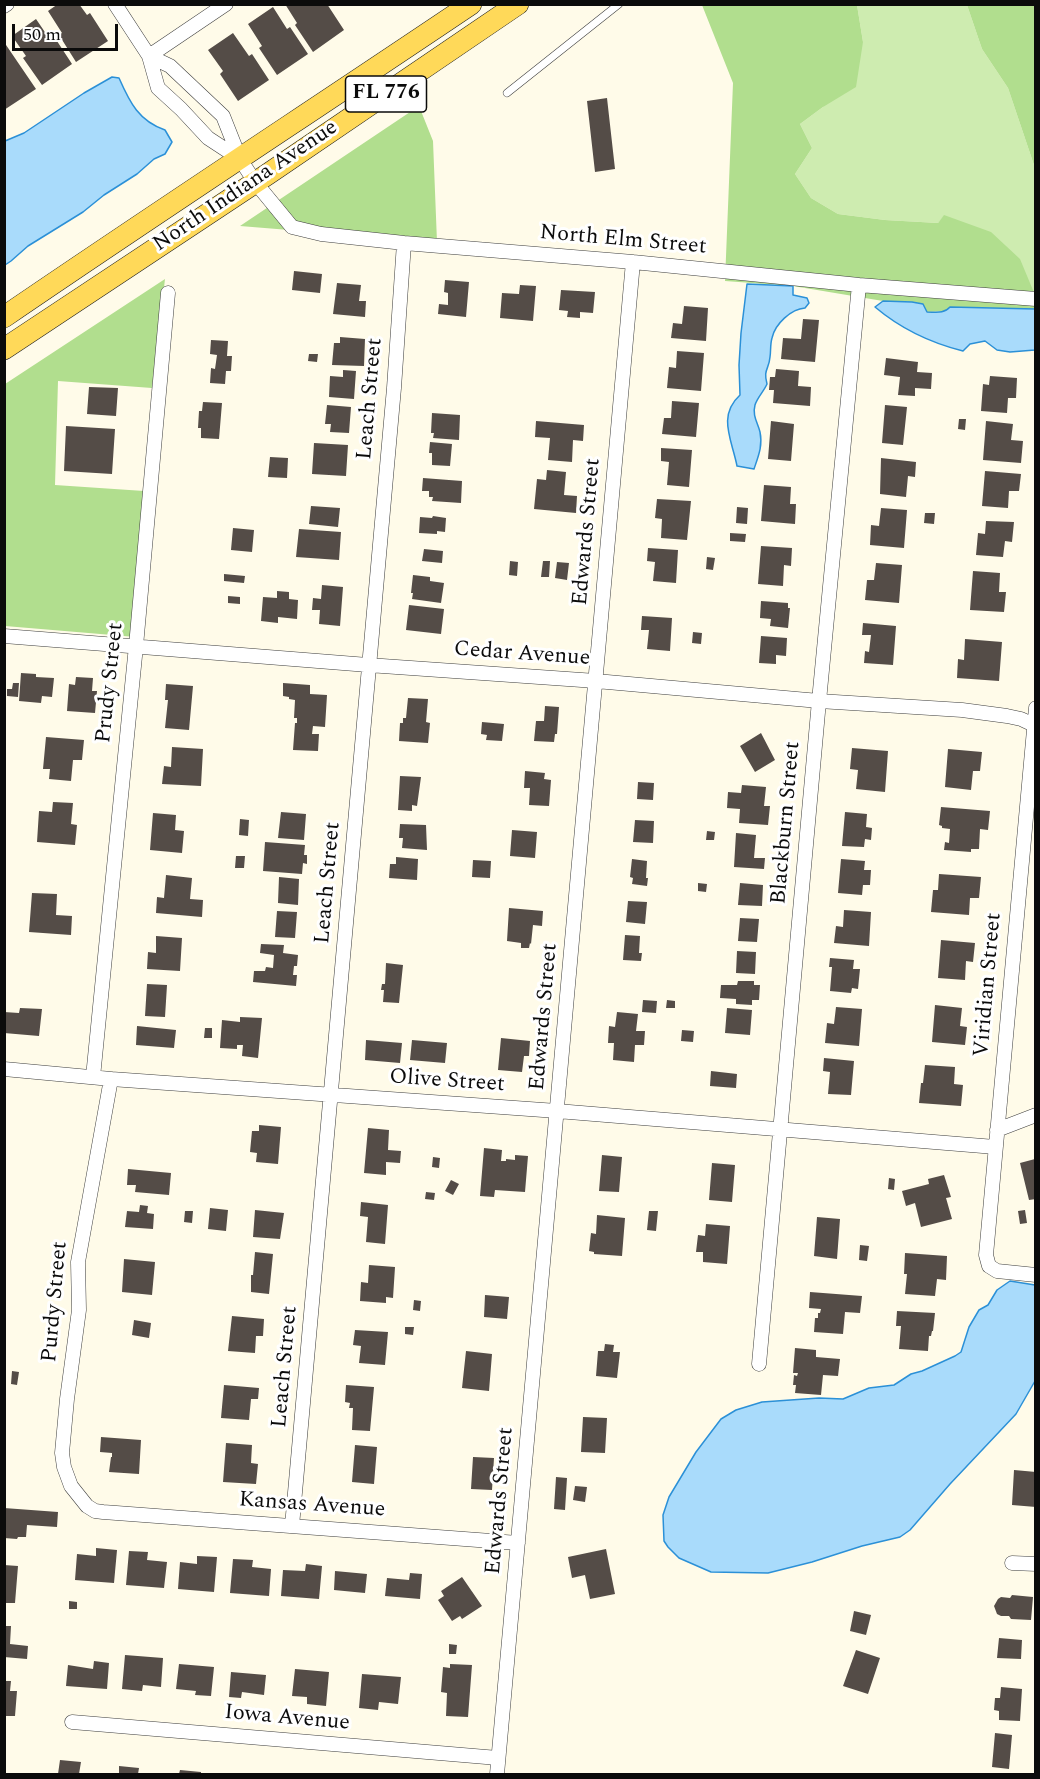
<!DOCTYPE html>
<style>
body{margin:0}
#map{position:relative;width:1040px;height:1779px;overflow:hidden;background:#fffbe9;font-family:Spectral,serif}
canvas{display:block}
.frame{position:absolute;inset:0;border:6px solid #0b0b0b;pointer-events:none}
.scale{position:absolute;left:12px;top:24px;width:106px;height:27px;box-sizing:border-box;border:3px solid #0b0b0b;border-top:0;padding-left:8px;font-size:18px;line-height:21px;white-space:nowrap;color:#0b0b0b;-webkit-text-stroke:4px #fff;paint-order:stroke}
</style>
<div id="map">
<canvas width="1040" height="1779"></canvas>
<div class="frame"></div>
<div class="scale">50 m</div>
</div>
<script>
const g = document.querySelector('canvas').getContext('2d');
g.lineJoin = 'round';
function fillPath(path, color) { g.fillStyle = color; g.fill(path, 'evenodd'); }
function trace(path, color, width, dash) { g.strokeStyle = color; g.lineWidth = width; g.lineCap = dash ? 'butt' : 'round'; g.setLineDash(dash || []); g.stroke(path); }
function label(font, color, halo, rows, align = 'center') {
  g.font = font + ' Spectral,serif'; g.lineWidth = 6; g.setLineDash([]); g.textBaseline = 'middle'; g.strokeStyle = halo; g.fillStyle = color; for (const [text, x, y, turn = 0] of rows) {
    g.save(); g.translate(x, y); g.rotate((+turn || 0) * Math.PI / 180); g.textAlign = isNaN(turn) ? turn : align; if (halo) g.strokeText(text, 0, 0); g.fillText(text, 0, 0); g.restore();
  }
}
const green = new Path2D(`
 M857 5H967L982 49 1008 88 1035 168V295L944 216 938 223 885 220 838 214 811 198 795 174 812 148 800 124 823 107 863 42Z`);
const forest = new Path2D(`
 M702 5H857L863 42 856 87 823 107 800 124 812 148 795 174 811 198 838 214 885 220 938 223 944 215 991 232 1020 259 1035 295V309L950 307 946 311 927 312 922 304 912 302 883 301 793 286 725 281 733 83Z
 M967 5H1035V168L1008 88 982 49Z
 M419 106 433 141 437 242 240 226Z
 M165 279 152 388 58 381 55 485 144 491 136 637 5 626V384Z`);
const water = new Path2D(`
 M112 77 119 78C130 103 139 121 165 130L172 142 165 154 154 159 137 174 104 195 83 212 28 246 11 261 5 265V141L24 133 84 93Z
 M747 284 793 286V295L807 298 809 303 805 308C791 309 775 324 772 338 770 345 771 351 770 357 769 370 763 369 767 384 764 391 757 398 755 405 752 416 758 423 760 432 763 446 758 457 754 469L737 466C732 440 717 416 740 395L739 365 741 333Z
 M883 301 912 302 923 304 927 312C936 312 944 314 950 307L1035 309V350L1010 352 997 350 985 341 970 344 963 351C931 343 901 329 875 307Z
 M1010 1281 1035 1285V1381L1016 1414 950 1484 910 1530 900 1537 862 1546 812 1562 768 1573 711 1572 679 1558 668 1547 664 1541 663 1515 669 1497 696 1452 721 1419 736 1410 762 1402 819 1398 843 1399 869 1388 894 1385 911 1374 922 1371 955 1356 961 1352 969 1327 979 1310 988 1305 997 1290Z`);
const building = new Path2D(`
 M58 4H79L87 15 90 13 108 41 76 62 59 35 62 33 48 11Z
 M285 4H327L344 30 313 52 295 25 297 23Z
 M273 7 287 29 290 27 308 54 277 75 259 48 262 46 248 24Z
 M36 19 51 41 55 38 72 64 42 85 23 58 26 56 12 36Z
 M233 33 249 56 252 54 269 80 238 101 220 74 223 71 208 50Z
 M4 42 36 89 4 110Z
 M607 98 615 169 595 172 587 101Z
 M294 271 322 274 320 293 292 290Z
 M445 280 469 282 466 317 438 314 439 304 448 305V293L444 292Z
 M337 283 361 285 359 301H366L365 317 333 314Z
 M520 285 536 286 533 321 500 318 502 293 519 294Z
 M561 290 595 292 593 313 580 312V318L567 317 568 311 559 310Z
 M684 306 708 308 706 341 671 338 673 323 682 324Z
 M803 319 819 320 815 362 781 359 783 338 801 339Z
 M340 337 365 339 364 366 332 365 334 343H340Z
 M211 340 228 341 227 356H232L231 371H226L225 384 210 383 211 368 215 369 217 355 210 354Z
 M677 351 704 353 701 391 667 388 669 367 676 368Z
 M309 354H318L317 362 308 361Z
 M886 358 918 362 917 372 932 373 931 389 915 388V396L898 395 900 377 884 375Z
 M776 369 799 371 798 386 811 387 810 406 773 403 774 390H769L770 377H775Z
 M343 370 356 371 354 399 329 397 330 376 343 377Z
 M990 376 1017 378 1016 398H1008L1007 413 981 411 983 384 989 385Z
 M89 387 118 388 116 416 87 414Z
 M672 401 699 403 696 437 662 434 664 418H671Z
 M203 402 222 403 219 439 201 438V428H198L199 411H202Z
 M327 405 351 407 349 433 330 432 331 424H325Z
 M885 405 907 407 903 445 882 443Z
 M432 413 460 415 459 440 433 438 434 433H431Z
 M959 419H966L965 430 958 429Z
 M536 421 584 425 583 441 573 440 572 462 548 460 550 438 535 437Z
 M771 421 794 424 791 461 768 459Z
 M986 421 1013 424 1011 440 1023 441 1021 463 983 460Z
 M66 426 115 429 112 474 64 471Z
 M430 442 452 444 450 466 432 465V453H429Z
 M314 443 348 445 346 476 312 474Z
 M661 448 692 450 689 487 667 485 669 462 661 461Z
 M270 457 288 458 287 478 268 477Z
 M881 458 916 462 915 477 908 476 906 497 880 494Z
 M547 470 566 472 564 495 577 496 576 513 534 509 537 479 546 480Z
 M985 471 1021 474 1019 491H1009L1008 508 982 506Z
 M423 478 462 481 461 503 432 501 433 497H429V491H422Z
 M764 485 791 487 790 504H796L795 524 761 521Z
 M657 499 691 501 687 540 661 538 662 519 655 518Z
 M311 506 340 508 338 527 309 524Z
 M737 507 748 508 747 524 736 523Z
 M881 508 907 510 904 548 870 545 871 525 879 526Z
 M925 513H935L934 524 924 523Z
 M433 516 446 518 445 532 437 531V534L419 533 420 517 432 518Z
 M986 521 1014 522 1012 542 1005 541 1003 557 976 555 978 533 985 534Z
 M233 528 254 530 252 552 231 550Z
 M299 529 341 532 339 560 296 557Z
 M730 533 746 534 745 542 730 541Z
 M761 546 792 548 791 566 784 565 783 586 758 584Z
 M648 548 678 550 676 583 653 581 655 562 647 561Z
 M424 549 443 551 442 563 422 561Z
 M707 557 715 558 713 570 706 569Z
 M510 561 518 562 517 576 509 575Z
 M543 561H550L549 577H541Z
 M557 562 569 563 567 580 555 578Z
 M876 563 902 565 899 603 865 600 867 580H874Z
 M973 571 1000 573 999 592H1006L1004 612 970 610Z
 M224 574 245 576 244 583 224 581Z
 M413 575 430 577V581L444 583 441 603 412 599 413 593H411Z
 M322 585 343 587 340 626 319 624 320 610H312L313 598 321 599Z
 M277 591 289 592V599L298 600 297 619 278 617V623L261 621 263 597 277 598Z
 M228 596 240 597V604L228 603Z
 M761 601 788 603V608H790L788 628 770 626 771 619 760 618Z
 M409 605 444 609 441 634 406 630Z
 M642 616 672 618 670 651 647 649 649 630H641Z
 M863 623 896 626 893 665 864 663 865 651 869 652 871 635H862Z
 M693 632 702 633 701 644 692 643Z
 M761 636 787 638 786 656 776 655V664L759 663Z
 M965 639 1002 642 999 681 957 678 958 659 964 660Z
 M21 673 36 674V677L54 678 52 697 42 696 41 703 19 701Z
 M76 677 93 678 92 691H97L95 713 67 711 69 684 75 685Z
 M13 683H19L18 697 7 696V689H12Z
 M283 683 310 685V694L327 695 325 727 313 726 312 734H319L318 751 293 750 295 723H297V718H294L295 700 289 699V697L283 696Z
 M166 684 193 686 189 730 165 728 168 700H165Z
 M408 698 428 699 426 722 430 723 428 743 399 741 400 723H403V718H406Z
 M545 706 559 707 557 734H555L554 742 534 741 536 721H544Z
 M482 722 504 724 502 741 486 740 487 735 481 734Z
 M761 733 775 760 755 772 740 746Z
 M46 737 84 740 82 760H73L71 781 49 779 50 769H43Z
 M172 747 203 749 201 786 162 784 164 766 171 767Z
 M852 748 888 751 885 792 856 789 858 770 850 769Z
 M948 749 982 752 980 771H973L971 790 945 787Z
 M525 771 545 773 544 779 551 780 549 806 529 805 530 788H524Z
 M400 776 421 777 417 806 412 805V811L398 810Z
 M638 782 654 783 653 800 637 799Z
 M742 785 766 787 764 806H770L768 825 739 823 740 809 727 808 728 792 741 793Z
 M53 802 73 803 71 824 77 825 75 845 37 842 39 811 52 812Z
 M941 807 990 811 988 830 980 829 979 849H971V852L944 850 945 842 949 843 950 829 942 828V826L939 825Z
 M281 812 306 814 304 840 278 838Z
 M845 812 867 814 866 827 872 828 871 840 865 839 864 847 842 846Z
 M153 813 176 815 175 830 184 831 182 853 150 850Z
 M240 819 249 820 248 836 239 835Z
 M635 820 654 821 653 843 633 842Z
 M400 824 426 825 427 850 402 848 403 838H399Z
 M512 830 537 832 535 858 510 856Z
 M707 831 715 832 714 840H706Z
 M736 833 756 835 754 858H765L764 869 734 867Z
 M265 842 305 845 304 855H307V864L303 863 302 874 263 871Z
 M236 856H245L244 868H235Z
 M396 857 418 859 417 880 389 878 390 864H396Z
 M632 859 647 861 646 878H648L647 886 632 884 633 878 630 877Z
 M841 859 865 861 864 870H871L870 885H863L862 895 838 893Z
 M473 860 491 861 490 878 472 877Z
 M939 874 981 877 979 898H970L969 915 931 912 933 890H938Z
 M166 875 192 878 190 899 203 900 202 917 156 913 157 897 164 898Z
 M279 877 299 879 298 905 278 903Z
 M698 883 707 884 706 892 698 891Z
 M740 883 763 885 762 906 738 905Z
 M32 893 57 894 56 915 72 916 71 935 29 932Z
 M628 901 647 902 645 924 626 922Z
 M509 908 543 911 542 926 533 925 531 944 530 943 529 948H521V943L507 941Z
 M844 910 871 912 869 946 834 943 836 926 843 927Z
 M277 911 297 912 295 938 275 937Z
 M740 918 759 919 757 942 738 941Z
 M625 935 640 936 639 953H642L641 961 623 960Z
 M156 936 182 938 180 971 147 969 148 952 156 953Z
 M941 940 975 943 973 962 966 961 965 980 938 978Z
 M261 944 284 945 283 953 298 955 297 966H294L293 975H297L296 986 253 982 254 971H265L266 967 273 968 274 955 260 953Z
 M737 951 756 952 755 974 736 973Z
 M830 958 854 960 853 969H860L858 989 852 988 851 993 830 991 832 967H829Z
 M386 963 403 965 399 1003 383 1002 384 990H381L382 984H385Z
 M738 981H754V985H760L759 1000H752V1005L736 1004V999L720 998 721 985H737Z
 M147 984 167 985 165 1017 145 1016Z
 M643 1000 657 1001 656 1013 642 1012Z
 M667 1000 675 1001V1008H666Z
 M935 1005 962 1008 960 1026 967 1027 965 1045 932 1042Z
 M836 1007 862 1009 859 1046 825 1043 827 1023 834 1024Z
 M20 1008 42 1009 39 1036 4 1033V1012L19 1013Z
 M727 1008 752 1010 750 1035 725 1033Z
 M617 1012 638 1014 636 1031H645L644 1045H635L634 1062 613 1060 614 1043H608L609 1026 615 1027Z
 M240 1017 262 1018 258 1058 242 1056 243 1045H237V1049L220 1048 222 1020 240 1022Z
 M137 1026 176 1030 174 1048 136 1045Z
 M205 1028H212V1038H204Z
 M682 1030 694 1031 693 1042 681 1041Z
 M501 1038 530 1041 529 1056H524L522 1072 498 1070Z
 M366 1040 402 1043 400 1063 365 1060Z
 M412 1040 447 1043 445 1063 410 1060Z
 M824 1058 854 1061 851 1095 828 1094 830 1072 823 1071Z
 M925 1065 955 1067 954 1084 963 1085 961 1106 919 1103 921 1083H923Z
 M711 1071 737 1074 736 1088 710 1086Z
 M259 1125 281 1127 278 1164 256 1162 257 1153 250 1152 252 1131H259Z
 M368 1128 389 1130 388 1150 401 1151 400 1163 386 1162V1175L364 1173Z
 M484 1148 502 1150 501 1161H506V1159L515 1160V1155L528 1156 525 1192 495 1190 494 1197 480 1196Z
 M602 1155 622 1157 619 1192 599 1191Z
 M433 1157 440 1158 439 1168 432 1167Z
 M1035 1159 1036 1199 1029 1200 1020 1163Z
 M712 1163 735 1165 732 1202 709 1200Z
 M128 1169 171 1173 169 1195 135 1192 136 1185H127Z
 M944 1175 951 1197 946 1198 952 1219 921 1227 915 1203 906 1206 902 1191 929 1184 928 1179Z
 M889 1178 895 1179 894 1190 888 1189Z
 M451 1180 459 1184 453 1195 445 1191Z
 M426 1192 435 1193 434 1200 425 1199Z
 M361 1202 388 1205 385 1244 366 1242 368 1217 360 1216Z
 M140 1205 148 1206 147 1213 154 1214 153 1229 125 1227 127 1211 139 1212Z
 M210 1208 228 1210 226 1231 208 1229Z
 M255 1210 284 1213 280 1239 253 1237Z
 M1025 1210 1027 1223 1020 1224 1018 1211Z
 M185 1211H193L192 1223 184 1222Z
 M649 1211H658L656 1231 647 1230Z
 M597 1215 625 1218 622 1256 594 1254V1252L589 1251 591 1233 596 1234Z
 M817 1217 840 1219 837 1259 814 1256Z
 M706 1224 730 1226 727 1264 703 1262V1252H696L698 1235 705 1236Z
 M860 1245 869 1246 867 1261 859 1260Z
 M255 1252 273 1254 269 1294 251 1292V1275H253Z
 M905 1253 947 1256 946 1280 937 1279 935 1296 905 1294 907 1274H904Z
 M124 1259 155 1262 152 1295 122 1292Z
 M369 1265 395 1267 393 1298 386 1297V1303L360 1301 361 1282 368 1283Z
 M810 1292 862 1296 860 1313 845 1312 843 1334 814 1332 815 1318H818V1313H820L821 1309 809 1308Z
 M485 1295 509 1297 507 1319 484 1317Z
 M414 1300 421 1301 420 1311 413 1310Z
 M897 1311 935 1313 933 1331H932L931 1336H929L928 1351 899 1349 901 1326H896Z
 M232 1316 264 1319 263 1336H256L255 1353 228 1351Z
 M134 1320 151 1323 149 1338 132 1335Z
 M405 1327H414L413 1335 405 1334Z
 M355 1330 388 1332 385 1365 359 1363 361 1346 353 1345Z
 M605 1344 614 1345 613 1352H620L617 1378 596 1376 598 1351H604Z
 M795 1348 816 1350V1357L840 1359 838 1376 823 1375 821 1395 795 1393 796 1385H793L794 1375 797 1376 798 1373H793Z
 M466 1351 492 1354 489 1391 462 1388Z
 M12 1371 19 1372 17 1385 11 1384Z
 M224 1385 259 1388 258 1399H251L249 1420 221 1418Z
 M346 1385 374 1387 370 1431 352 1430 353 1408H349L350 1403 345 1402Z
 M583 1417 607 1418 605 1453 581 1452Z
 M101 1437 141 1440 139 1474 109 1472 111 1457H112V1453L100 1452Z
 M226 1443 252 1445 251 1463 258 1464 256 1484 223 1482Z
 M355 1445 377 1447 374 1484 352 1482Z
 M473 1457 494 1458 492 1490 471 1489Z
 M1014 1470 1036 1472V1507L1012 1505Z
 M556 1477 567 1478 565 1510 554 1509Z
 M575 1486 587 1487 585 1502 573 1500Z
 M4 1508 58 1512 57 1527 27 1525 26 1537H18L17 1539 4 1538Z
 M96 1548 117 1550 114 1583 75 1580 77 1554 96 1556Z
 M606 1549 615 1594 590 1599 585 1575 572 1578 568 1557Z
 M129 1551 148 1552 147 1560 167 1562 164 1588 126 1585Z
 M197 1556 217 1557 214 1592 178 1589 180 1562 197 1564Z
 M233 1559 253 1560 252 1567 271 1569 269 1596 230 1593Z
 M306 1564 322 1566 319 1599 281 1596 283 1570 305 1571Z
 M4 1565 18 1566 15 1603H4Z
 M335 1571 367 1574 365 1593 334 1590Z
 M410 1573 422 1574 420 1599 385 1596 387 1578 409 1580Z
 M462 1577 482 1606 462 1619 460 1616 452 1621 438 1600 444 1596 441 1591Z
 M1012 1595 1033 1597 1031 1620 1011 1619 1009 1616H1001L997 1614 994 1606 998 1599 1001 1597 1010 1598Z
 M69 1601 77 1602V1609H69Z
 M854 1611 871 1615 866 1635 850 1631Z
 M4 1626H11L10 1644 28 1646 27 1659 4 1657Z
 M999 1638 1022 1640 1021 1659 997 1658Z
 M449 1644 457 1645 456 1654H449Z
 M856 1650 880 1658 868 1694 843 1686Z
 M125 1655 163 1658 161 1687 143 1685 142 1691 122 1689Z
 M94 1661 109 1663 107 1689 66 1686 68 1665 93 1669Z
 M179 1664 214 1667 211 1696 195 1695 196 1691 176 1689Z
 M450 1664 472 1665 468 1717 446 1716 447 1693 441 1692 443 1667 450 1668Z
 M295 1669 329 1672 326 1706 307 1704V1697L292 1696Z
 M231 1672 266 1675 264 1695 242 1692 241 1698 229 1697Z
 M362 1674 401 1677 398 1704 379 1702 378 1710 359 1708Z
 M4 1681H11L10 1691H17L15 1716H4Z
 M1001 1687 1022 1689 1020 1721 999 1720V1711L994 1710 995 1698H1000Z
 M995 1733 1012 1735 1009 1769 992 1767Z
 M60 1760 81 1762 79 1774H58Z
 M119 1766 139 1768 138 1774H119Z
 M180 1770 201 1772V1774H179Z`);
const service = new Path2D(`
 M507 93 619 4`);
const minor = new Path2D(`
 M115 4 149 56 158 88 181 109 208 138 240 159
 M4 6 7 4
 M149 56 170 66 223 116 240 159 255 182 292 227 321 234 404 243 633 262 859 285 1036 299
 M149 56 226 4
 M4 636 368 665 596 681 819 701 962 710 1007 716 1021 719 1036 726
 M1036 708 986 1255 989 1266 997 1271 1036 1275
 M4 1069 111 1079 557 1111 995 1147
 M93 1077 136 646 168 293
 M111 1079 78 1262 79 1310 67 1399 62 1453 64 1467 71 1486 87 1506 95 1511 103 1512 518 1543
 M997 1130 1036 1115
 M759 1364 819 701 859 285
 M292 1526 394 388 404 243
 M1012 1563 1036 1564
 M72 1722 498 1758
 M497 1774 633 262`);
const primary = new Path2D(`
 M4 317C159 211 315 109 471 4
 M4 349 268 174 518 4`);
const shields = [
 [386,94,81]
];
const shieldNames = [
 ["FL 776",386,94]
];
const streetNames = [
 ["North Indiana Avenue",246,187,-34],
 ["North Elm Street",623,241,5],
 ["Leach Street",371,399,-85],
 ["Edwards Street",588,532,-85],
 ["Cedar Avenue",522,655,4],
 ["Prudy Street",111,683,-84],
 ["Blackburn Street",787,823,-85],
 ["Leach Street",329,883,-85],
 ["Viridian Street",989,985,-85],
 ["Edwards Street",545,1017,-85],
 ["Olive Street",447,1082,4],
 ["Purdy Street",56,1302,-85],
 ["Leach Street",286,1367,-85],
 ["Edwards Street",501,1501,-85],
 ["Kansas Avenue",312,1506,4],
 ["Iowa Avenue",287,1719,5]
];
fillPath(green, '#ceecb0');
fillPath(forest, '#b1de8e');
fillPath(water, '#a9dbfb');
trace(water, '#2b90d7', 1.5);
fillPath(building, '#544c47');
trace(service, '#3e3e3e', 8);
trace(minor, '#3e3e3e', 15);
trace(primary, '#1c1c1c', 22);
trace(service, '#fff', 7);
trace(minor, '#fff', 14);
trace(primary, '#ffd959', 21);
for (const [x, y, w] of shields) { const box = new Path2D(); box.roundRect(x - w / 2, y - 18, w, 36, 4.5); g.fillStyle = '#fff'; g.fill(box); trace(box, '#0b0b0b', 1.5); }
label('bold 21px', '#0b0b0b', null, shieldNames);
label('22px', '#0b0b0b', '#fff', streetNames);
</script>
